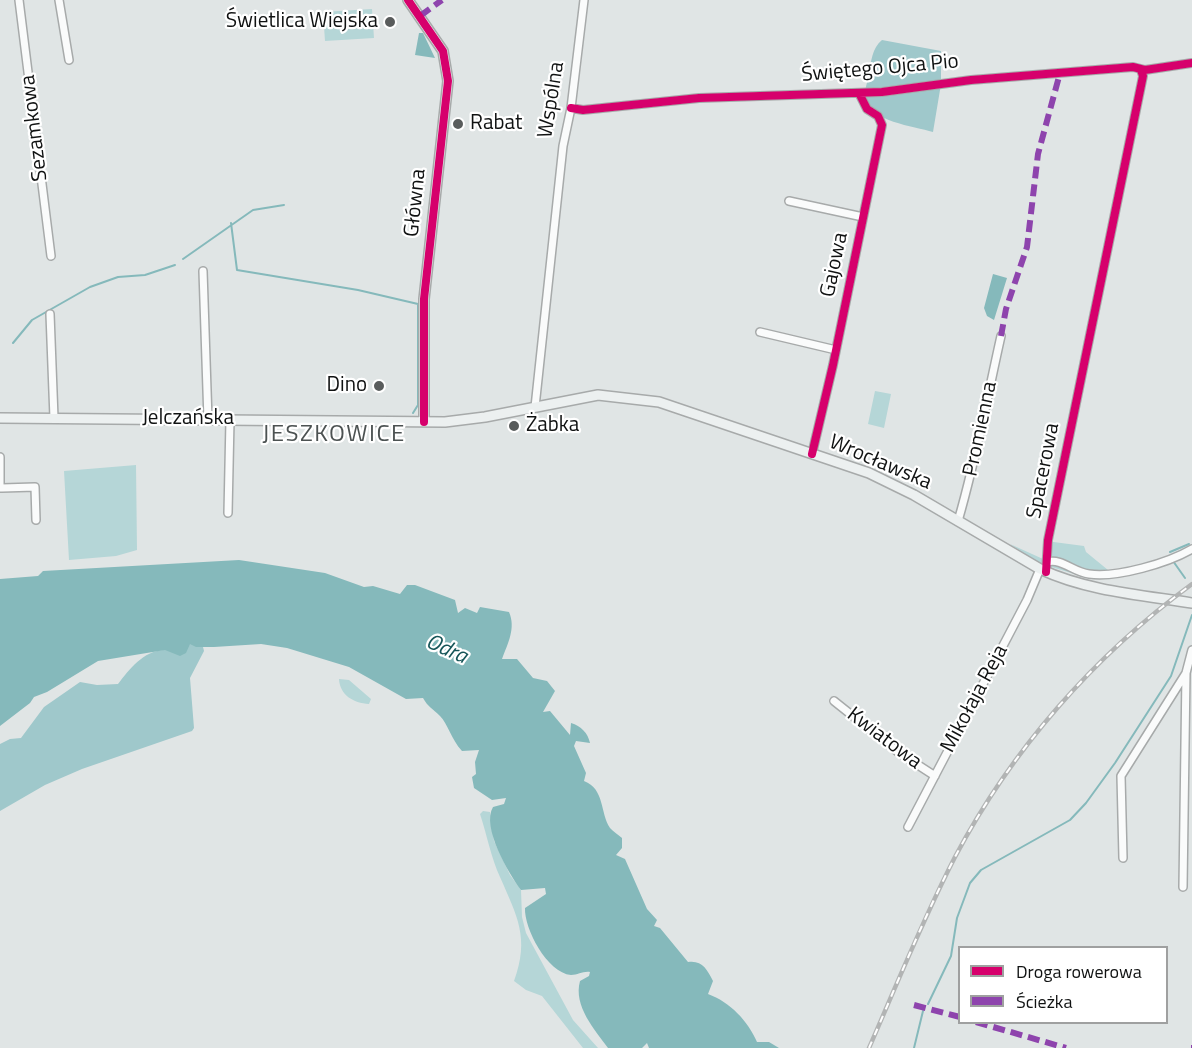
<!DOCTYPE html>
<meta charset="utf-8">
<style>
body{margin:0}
#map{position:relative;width:1192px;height:1048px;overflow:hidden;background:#e0e5e5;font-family:"Titillium Web",sans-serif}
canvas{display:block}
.legend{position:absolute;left:958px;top:946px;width:210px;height:78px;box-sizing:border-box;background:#fff;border:2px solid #9fa0a0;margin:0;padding:8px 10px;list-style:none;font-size:18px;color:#101212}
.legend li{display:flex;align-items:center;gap:12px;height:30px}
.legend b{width:30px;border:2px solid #9fa0a0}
</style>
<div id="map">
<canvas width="1192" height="1048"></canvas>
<ul class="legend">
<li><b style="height:8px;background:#d6006c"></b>Droga rowerowa</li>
<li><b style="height:8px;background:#8e44ad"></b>Ścieżka</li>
</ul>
</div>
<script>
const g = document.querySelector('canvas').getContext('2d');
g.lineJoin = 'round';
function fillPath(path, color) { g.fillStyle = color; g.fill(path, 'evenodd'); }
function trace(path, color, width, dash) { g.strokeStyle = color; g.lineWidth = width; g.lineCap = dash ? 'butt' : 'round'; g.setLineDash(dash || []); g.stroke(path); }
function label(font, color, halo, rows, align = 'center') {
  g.font = font + ' "Titillium Web",sans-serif'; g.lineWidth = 4.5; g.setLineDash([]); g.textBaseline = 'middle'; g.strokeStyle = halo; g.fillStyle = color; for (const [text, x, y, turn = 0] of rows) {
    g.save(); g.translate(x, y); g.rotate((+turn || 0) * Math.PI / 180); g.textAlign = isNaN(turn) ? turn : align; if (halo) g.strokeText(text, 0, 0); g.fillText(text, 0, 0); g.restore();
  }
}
const green = new Path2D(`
 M372 9 374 38 325 41 323 12Z
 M875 391 891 394 884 428 868 424Z
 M136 465 137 550 116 556 69 560 64 471Z
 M1046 541 1084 546 1086 552 1108 570 1081 576 1035 562 1010 544 1043 559Z
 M339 679 349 680 371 699 369 704C353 703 340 695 339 679Z
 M483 811 490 812 494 841 510 875 521 890 522 917 526 933 573 1020 598 1048H583L542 996 526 990 514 981C530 938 517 916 500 877 491 858 487 835 480 814Z`);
const forest = new Path2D(`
 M882 40 941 51V84L933 132C914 126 869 122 865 97 864 90 868 81 869 74 871 62 872 48 882 40Z
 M190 643 203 647 204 651 190 678 194 728 192 731 82 769 45 785 0 811V744L10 739 21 738 44 707 80 682 97 685 118 684C129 669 144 651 163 650 173 649 181 650 190 643Z`);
const water = new Path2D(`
 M419 33H423L435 58 415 55Z
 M993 274 1007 278 994 320 987 316 984 308Z
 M239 560 325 573 364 587 373 586 400 594 407 585H415L455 600 458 613 465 608 477 613 480 607 509 612C516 628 508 643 502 659H517L533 678 547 681 555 691 543 712 550 711 570 735 571 723C581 726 588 733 590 743L576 741 574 746 586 773 584 781C605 789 600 813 610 828 613 831 618 835 622 838V848L616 855 625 859 647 909 657 920 654 926 660 928 688 962C702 960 707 969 713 981L708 994C730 1002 748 1021 757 1042H769L779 1048H649L647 1043 642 1048H608C595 1030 573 1006 580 981L589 976 590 972C583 971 578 975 571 975 547 973 524 928 525 908L546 894 545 888 521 890C509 874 481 827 493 807L504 804 506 798 492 800 474 788 472 777 476 774 475 762 479 750 462 751C451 739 448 724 440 716 433 709 428 707 423 698L406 699 349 667 287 648 261 644 214 647H196L190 644 186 653 180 656 165 650 98 661 47 692 34 697 30 703 0 726V579L38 576 43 571Z`);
const stream = new Path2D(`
 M231 223 237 270 358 290 418 304V405L413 413
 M183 259 253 210 284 205
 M13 343 32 320 90 287 118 277 145 275 175 265
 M1170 552 1189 544
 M1173 561 1185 578
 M928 1004 951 956 957 918 970 883 981 870 1070 820 1086 803 1115 763 1171 676 1192 615
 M914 1048 923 1011`);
const street = new Path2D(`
 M19 0 51 256
 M59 0 69 60
 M571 108 583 110 699 98 882 92 971 80 1133 67 1145 70 1192 63
 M789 201 863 217
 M203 271 208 420
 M50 314 54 418
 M760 332 836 350
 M535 407 563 146 571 108 584 0
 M812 454 833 365 882 125 878 116 867 109 859 93
 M0 457V488
 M2 488 35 487 36 520
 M228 513 230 420
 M958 521C976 460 987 398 1001 336
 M1047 562C1062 558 1073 572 1089 574 1117 578 1168 563 1192 549
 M1046 572 1048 540 1143 76 1141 70
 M834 701 898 752 935 776
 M908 827 1027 600 1040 569
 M1123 858 1121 776 1186 673
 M1183 887 1186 673 1192 650`);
const secondary = new Path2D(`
 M408 0 443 51 448 81 424 299V422
 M0 418 445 422 485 417 598 395 659 402 869 473 914 495 1040 569C1087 591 1141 595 1192 603`);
const rail = new Path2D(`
 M869 1048C897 984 923 919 955 857 1012 749 1094 656 1192 584`);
const quiet = new Path2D(`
 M420 16 442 0
 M1001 336 1006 309 1027 247 1038 154 1060 73
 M914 1005 960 1017
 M976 1022 1066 1048
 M1191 1048H1192`);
const cycleway = new Path2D(`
 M408 0 443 51 448 81 424 299V422
 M571 108 583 110 699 98 882 92 971 80 1133 67 1145 70 1192 63
 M812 454 833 365 882 125 878 116 867 109 859 93
 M1046 572 1048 540 1143 76 1141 70`);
const markers = [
 [390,22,6,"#595c5c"],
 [458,124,6,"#595c5c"],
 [379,386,6,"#595c5c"],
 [514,426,6,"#595c5c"]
];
const poiNames = [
 ["Świetlica Wiejska",378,22],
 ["Rabat",470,124,"left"],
 ["Dino",367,386],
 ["Żabka",526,426,"left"]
];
const streetNames = [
 ["Świętego Ojca Pio",880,69,-5],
 ["Wspólna",552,100,-81],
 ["Sezamkowa",35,128,-97],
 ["Główna",416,203,-84],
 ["Gajowa",835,265,-78],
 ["Jelczańska",188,419],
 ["Promienna",981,429,-78],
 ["Wrocławska",880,463,23],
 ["Spacerowa",1044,471,-79],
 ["Mikołaja Reja",975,699,-62],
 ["Kwiatowa",884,739,37]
];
const waterNames = [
 ["Odra",446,650,24]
];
const quarterNames = [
 ["JESZKOWICE",334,435]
];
fillPath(green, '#b5d6d7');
fillPath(forest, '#9fc8cb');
fillPath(water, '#85b9bb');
trace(stream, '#85b9bb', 2);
trace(street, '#a7aaaa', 10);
trace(secondary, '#a7aaaa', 12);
trace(street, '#fafbfb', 7);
trace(secondary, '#ecf0f0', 9);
trace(rail, '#b2b4b4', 4.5);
trace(rail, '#fff', 2, [7]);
trace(quiet, '#8e44ad', 6, [12, 6]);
trace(cycleway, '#d6006c', 8);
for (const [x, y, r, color] of markers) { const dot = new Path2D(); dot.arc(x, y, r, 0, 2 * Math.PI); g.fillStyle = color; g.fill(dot); trace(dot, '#fff', 2); }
label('21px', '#101212', '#fff', poiNames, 'right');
label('21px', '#101212', '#fff', streetNames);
label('italic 22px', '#165558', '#fff', waterNames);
g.letterSpacing = '1.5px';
label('24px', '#4c5252', '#fff', quarterNames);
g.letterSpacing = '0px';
</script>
